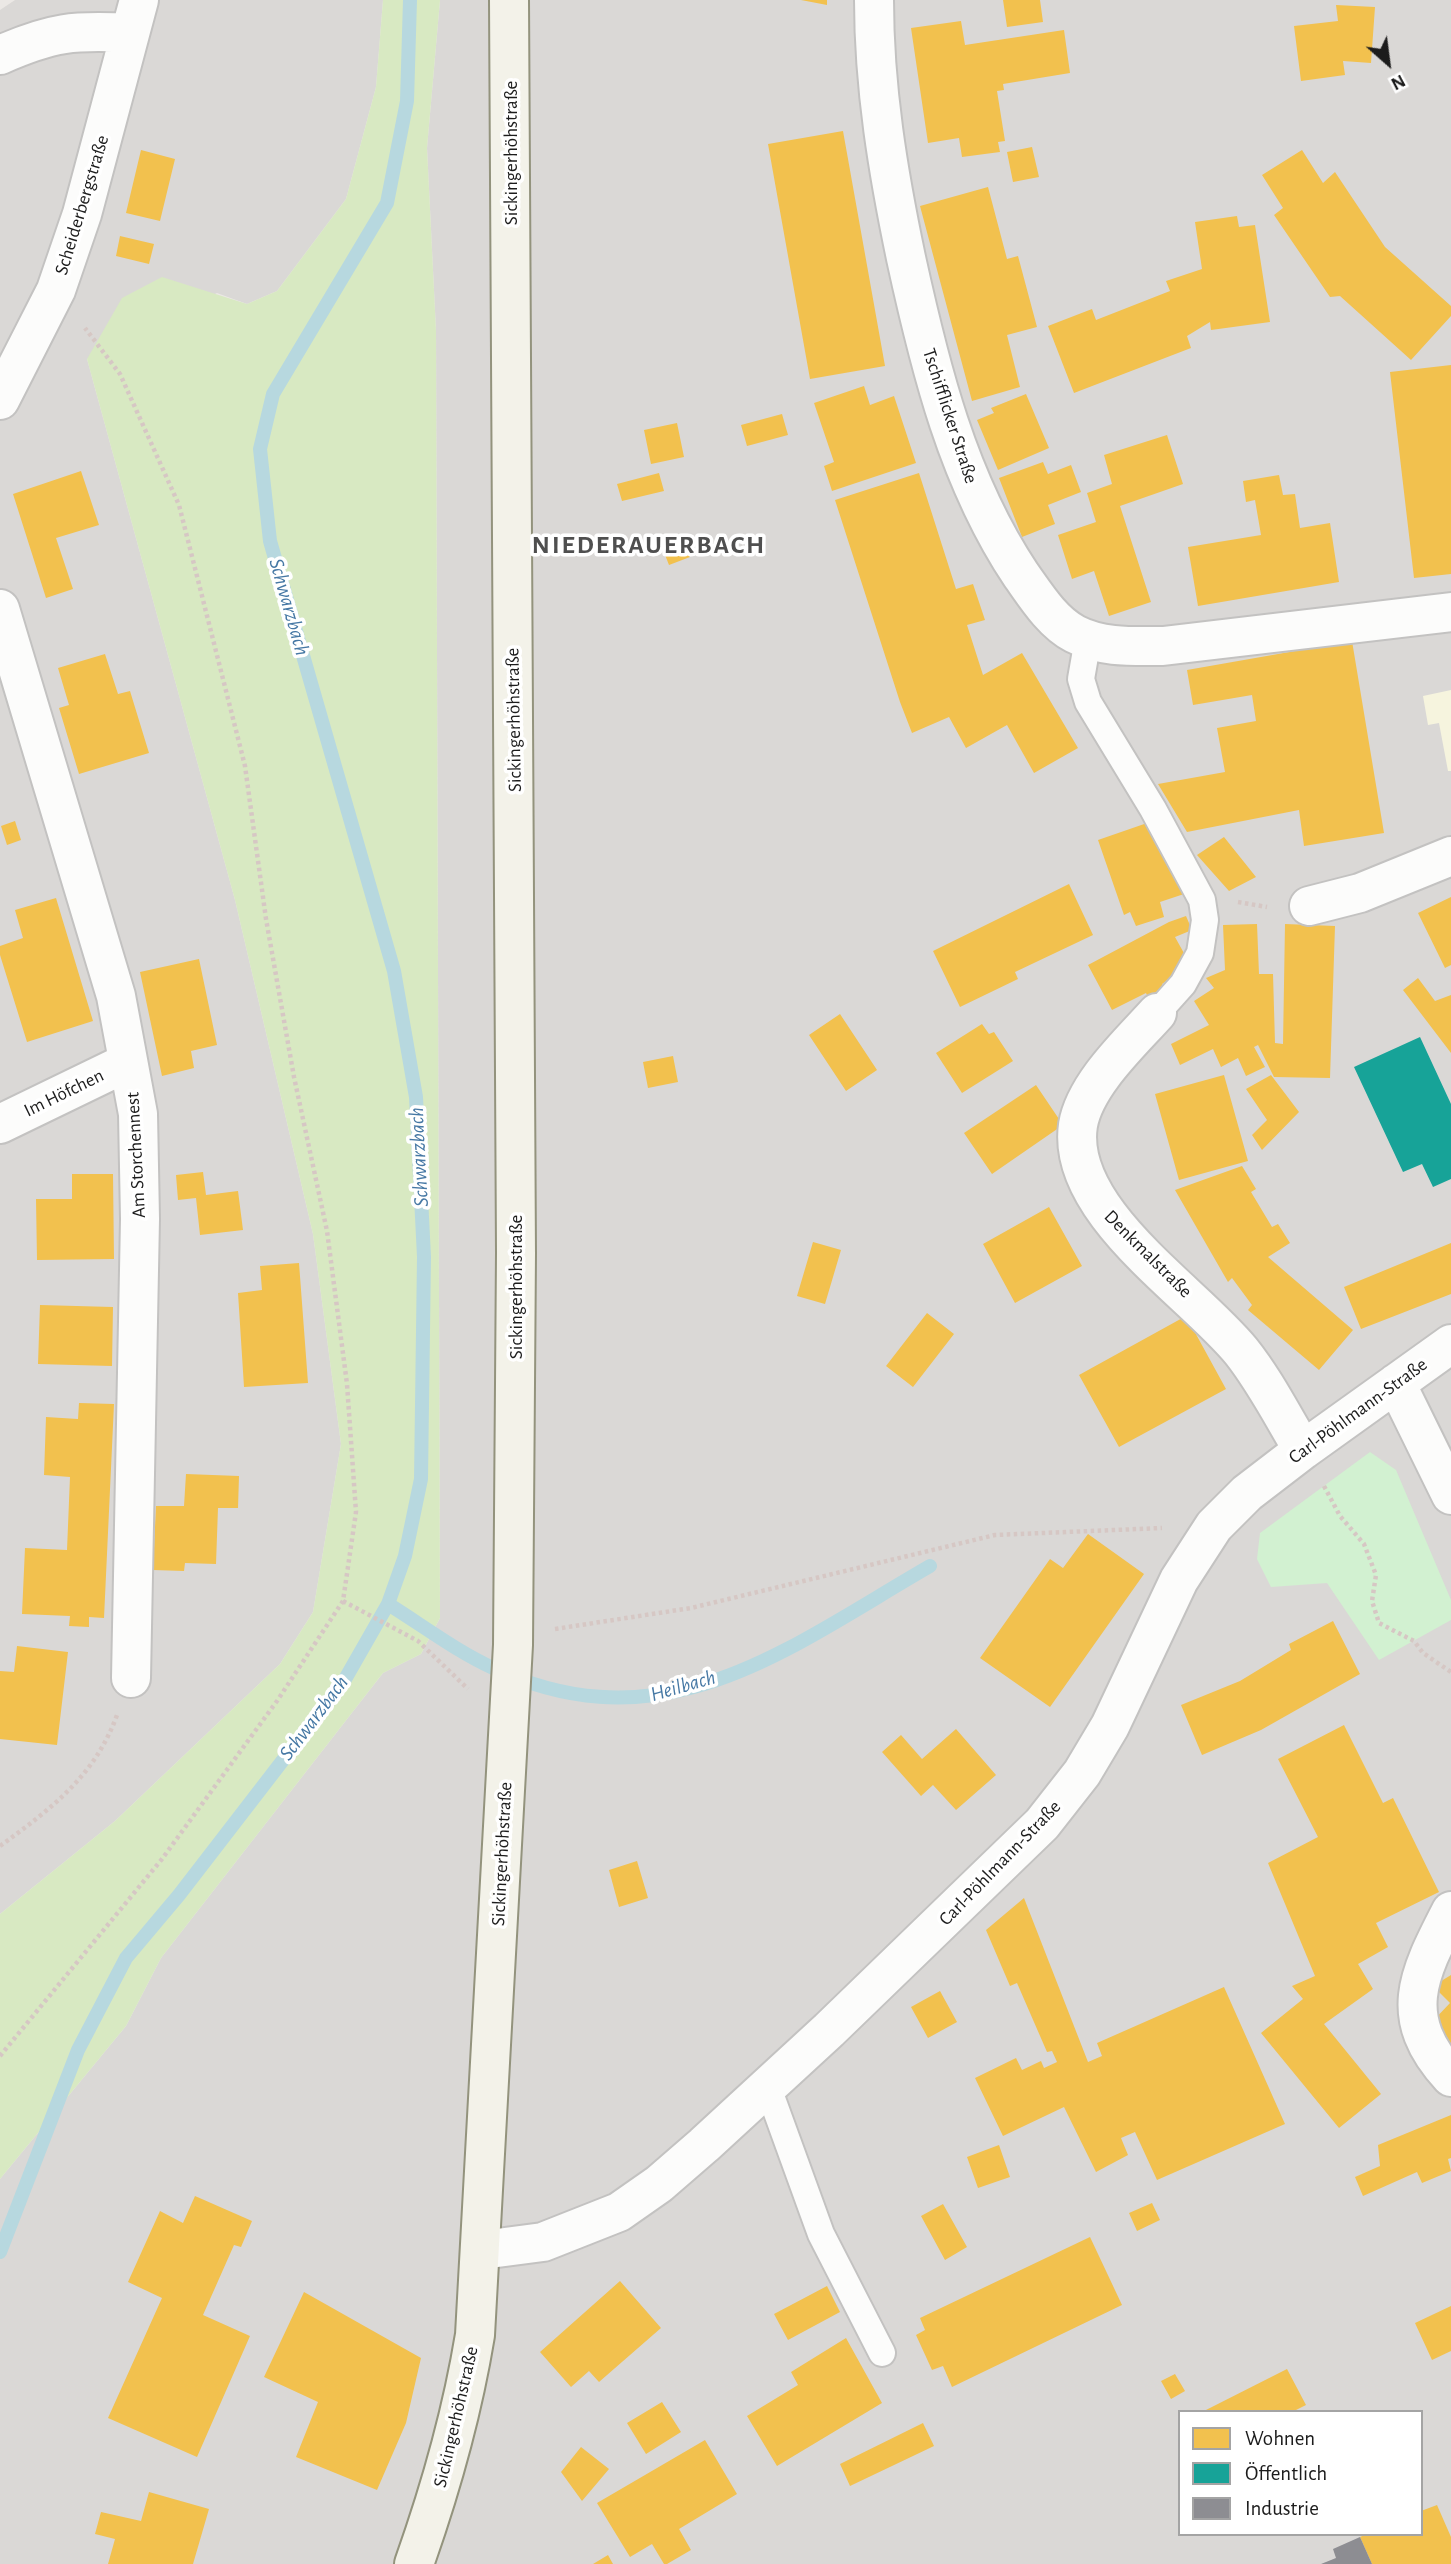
<!DOCTYPE html>
<meta charset="utf-8">
<style>
body{margin:0}
#map{position:relative;width:1451px;height:2564px;overflow:hidden;background:#ebe8e5;font-family:"Alegreya Sans",sans-serif}
canvas{display:block}
.legend{position:absolute;left:1178px;top:2410px;width:245px;height:126px;box-sizing:border-box;background:#fff;border:2px solid #a4a4a4;margin:0;padding:9px 12px;list-style:none;font-size:21px;color:#1c1c1c}
.legend li{display:flex;align-items:center;gap:14px;height:35px}
.legend b{width:35px;border:2px solid #a4a4a4}
.north{position:absolute;left:1353px;top:28px;width:70px;height:70px;-webkit-text-stroke:5px #fff;paint-order:stroke;rotate:152deg;font-size:19px;font-weight:700;line-height:28px;text-align:center;color:#1c1c1c}
.north::after{content:'';display:block;margin:auto;width:24px;height:32px;background:#1c1c1c;clip-path:polygon(50% 0,100% 100%,50% 72%,0 100%)}
</style>
<div id="map">
<canvas width="1451" height="2564"></canvas>
<ul class="legend">
<li><b style="height:19px;background:#f2c14e"></b>Wohnen</li>
<li><b style="height:19px;background:#17a398"></b>Öffentlich</li>
<li><b style="height:19px;background:#8d8d92"></b>Industrie</li>
</ul>
<div class="north">N</div>
</div>
<script>
const g = document.querySelector('canvas').getContext('2d');
g.lineJoin = 'round';
function fillPath(path, color) { g.fillStyle = color; g.fill(path, 'evenodd'); }
function trace(path, color, width, dash) { g.strokeStyle = color; g.lineWidth = width; g.lineCap = dash ? 'butt' : 'round'; g.setLineDash(dash || []); g.stroke(path); }
function label(font, color, halo, rows, align = 'center') {
  g.font = font + ' "Alegreya Sans",sans-serif'; g.lineWidth = 7; g.setLineDash([]); g.textBaseline = 'middle'; g.strokeStyle = halo; g.fillStyle = color; for (const [text, x, y, turn = 0] of rows) {
    g.save(); g.translate(x, y); g.rotate((+turn || 0) * Math.PI / 180); g.textAlign = isNaN(turn) ? turn : align; if (halo) g.strokeText(text, 0, 0); g.fillText(text, 0, 0); g.restore();
  }
}
const residential = new Path2D(`
 M15 0H383L376 87 346 199 277 291 247 304 217 293 87 359 235 900 313 1234 341 1444 313 1612 280 1664 115 1821 0 1914V10Z
 M440 0H1451V2564H0V2179L126 2026 161 1958 358 1705 383 1673 421 1654 440 1618 436 331 427 148ZM1180 2412H1421V2534H1180Z`);
const education = new Path2D(`
 M1451 690V771H1448L1439 723 1428 725 1423 696Z`);
const grass = new Path2D(`
 M383 0H440L427 148 436 331 440 1618 421 1654 383 1673 358 1705 161 1958 126 2026 0 2179V1914L115 1821 280 1664 313 1612 341 1444 313 1234 235 900 87 359 122 298 162 277 247 304 277 291 346 199 376 87Z`);
const park = new Path2D(`
 M1370 1452 1396 1470 1451 1600V1620L1379 1660 1327 1583 1271 1587 1257 1559 1260 1533Z`);
const homes = new Path2D(`
 M801 0H827V5Z
 M1003 0H1040L1043 22 1007 27Z
 M1336 5 1375 7 1371 63 1343 61 1345 75 1301 81 1294 26 1338 21Z
 M961 21 965 45 1064 30 1070 73 1003 84 1004 90 997 91 1005 141 998 142 1000 152 962 157 959 138 928 143 911 28Z
 M843 131 885 366 810 379 768 144Z
 M1032 147 1039 177 1013 182 1007 152Z
 M141 150 175 159 160 221 126 213Z
 M1302 150 1323 183 1335 172 1385 247 1451 306V316L1411 360 1340 296 1330 297 1274 215 1283 208 1262 175Z
 M988 187 1007 259 1018 256 1037 327 1007 335 1020 387 972 401 920 206Z
 M1237 216 1239 227 1255 225 1270 322 1211 330 1210 322 1187 336 1191 348 1074 393 1048 326 1092 309 1096 320 1170 291 1166 281 1202 269 1195 222Z
 M120 236 154 244 149 264 116 256Z
 M1451 365V574L1414 578 1390 372Z
 M864 386 870 405 894 396 916 463 832 491 824 466 834 462 814 403Z
 M1026 394 1049 448 998 470 977 420 994 413 991 408Z
 M782 414 788 435 747 446 741 425Z
 M677 423 684 457 651 464 644 430Z
 M1167 435 1183 484 1120 506 1151 602 1109 616 1094 571 1072 579 1058 535 1096 522 1087 493 1112 484 1104 455Z
 M1043 462 1048 474 1071 465 1081 492 1048 505 1055 524 1022 537 999 478Z
 M81 471 99 525 56 538 73 589 46 598 13 494Z
 M659 473 664 491 622 501 617 484Z
 M919 473 956 589 973 584 985 620 967 625 983 675 1022 653 1078 748 1034 773 1007 725 966 748 949 717 912 733 900 702 835 500Z
 M1279 475 1283 495 1295 494 1300 528 1330 523 1339 582 1198 606 1188 547 1261 535 1255 500 1246 502 1243 481Z
 M681 534 690 557 669 565 660 542Z
 M1352 641 1384 833 1304 846 1299 810 1187 832 1158 784 1225 772 1217 728 1256 721 1252 695 1193 705 1187 670Z
 M105 654 118 694 130 691 149 753 79 774 59 708 69 705 58 668Z
 M15 821 21 840 7 845 1 826Z
 M1150 822 1161 854 1169 851 1184 894 1160 902 1164 917 1136 926 1130 912 1124 915 1098 840Z
 M1224 837 1256 877 1229 891 1197 855Z
 M1069 884 1093 935 1015 972 1018 979 960 1007 933 951Z
 M1451 897V965L1445 968 1418 913Z
 M56 898 93 1021 27 1042 0 955V946L23 938 15 910Z
 M1186 916 1192 930 1175 937 1190 964 1162 984 1167 992 1150 1002 1146 993 1112 1010 1088 965 1169 922Z
 M1257 924 1259 974H1273L1275 1043 1283 1044 1285 924 1335 926 1330 1078 1274 1077 1258 1045 1254 1047 1265 1067 1246 1076 1238 1058 1221 1067 1213 1049 1180 1065 1171 1044 1209 1025 1194 1001 1214 988 1206 978 1225 970 1223 925Z
 M199 959 217 1045 191 1051 194 1068 162 1076 140 972Z
 M1418 978 1435 1001 1451 995V1053L1403 990Z
 M840 1014 877 1070 846 1091 809 1035Z
 M982 1024 989 1034 994 1032 1013 1061 962 1093 936 1053Z
 M673 1056 678 1082 648 1088 643 1062Z
 M1224 1075 1248 1161 1179 1180 1155 1094Z
 M1271 1075 1299 1112 1262 1150 1252 1135 1267 1120 1246 1089Z
 M1036 1085 1063 1125 992 1174 964 1133Z
 M1242 1166 1256 1189 1251 1192 1272 1227 1278 1224 1290 1243 1268 1257 1353 1330 1319 1370 1248 1310 1252 1305 1232 1278 1228 1282 1175 1190Z
 M203 1172 206 1195 238 1191 243 1230 200 1235 196 1198 178 1200 176 1175Z
 M72 1174H113L114 1259 37 1260 36 1199H72Z
 M1049 1207 1082 1266 1015 1303 983 1244Z
 M813 1242 841 1250 825 1304 797 1296Z
 M1451 1243V1294L1361 1329 1344 1287Z
 M299 1263 308 1383 244 1387 238 1293 262 1290 260 1266Z
 M40 1305 113 1307 112 1366 38 1364Z
 M927 1313 954 1334 913 1387 886 1366Z
 M1186 1316 1226 1389 1119 1447 1079 1375Z
 M79 1403 114 1404 104 1618 89 1617V1627L69 1626 70 1616 22 1614 25 1548 67 1550 70 1477 44 1475 46 1417 78 1419Z
 M186 1474 239 1476 238 1508H218L216 1564 185 1563 184 1571 153 1570 156 1506H184Z
 M1088 1534 1144 1574 1050 1707 980 1658 1050 1559 1063 1568Z
 M1333 1621 1360 1674 1261 1730 1202 1755 1181 1705 1240 1681 1291 1650 1289 1644Z
 M17 1646 68 1652 57 1745 0 1739V1671L14 1672Z
 M1344 1725 1383 1803 1393 1798 1439 1892 1376 1923 1388 1947 1358 1964 1373 1989 1324 2024 1381 2094 1339 2128 1261 2033 1303 1999 1292 1986 1315 1976 1268 1863 1318 1837 1278 1759Z
 M956 1729 996 1775 956 1810 933 1785 921 1796 882 1752 901 1735 922 1759Z
 M637 1861 648 1898 619 1907 609 1870Z
 M1024 1898 1088 2062 1102 2056 1097 2043 1224 1987 1285 2124 1157 2180 1135 2132 1121 2138 1128 2155 1096 2172 1064 2107 1003 2136 975 2078 1016 2058 1022 2070 1041 2061 1044 2068 1057 2062 1052 2051 1047 2052 1017 1983 1010 1986 986 1930Z
 M1451 1975V2045L1432 2022 1450 2003 1433 1986Z
 M940 1991 957 2022 928 2038 911 2007Z
 M1451 2115V2158L1448 2159 1451 2171 1422 2183 1417 2172 1363 2196 1355 2177 1380 2166 1378 2145Z
 M999 2145 1010 2177 978 2188 967 2157Z
 M195 2196 252 2221 241 2247 234 2245 203 2315 250 2336 197 2457 108 2418 162 2298 128 2282 160 2211 183 2223Z
 M1152 2203 1160 2220 1137 2231 1129 2213Z
 M943 2204 967 2247 945 2260 921 2216Z
 M1090 2237 1122 2305 952 2387 943 2366 932 2370 916 2335 925 2330 920 2318Z
 M620 2281 661 2328 599 2382 589 2371 571 2387 540 2352Z
 M827 2286 840 2312 788 2340 774 2314Z
 M304 2292 421 2358 406 2423 377 2490 296 2457 318 2402 264 2377Z
 M1451 2306V2351L1432 2360 1415 2323Z
 M846 2338 882 2403 777 2466 747 2416 798 2385 791 2372Z
 M1287 2369 1306 2405 1292 2412H1202Z
 M1175 2374 1185 2391 1171 2399 1161 2381Z
 M662 2402 681 2432 646 2454 627 2423Z
 M923 2423 934 2446 850 2486 840 2464Z
 M705 2440 737 2494 679 2529 691 2550 667 2564H664L652 2544 630 2557 597 2503Z
 M581 2447 609 2469 582 2501 561 2472Z
 M149 2492 209 2509 193 2564H108L115 2539 95 2534 101 2512 141 2521Z
 M1437 2505 1451 2537V2564H1372L1360 2537 1367 2534H1421V2511Z
 M608 2555 613 2564H593Z`);
const public = new Path2D(`
 M1420 1037 1451 1104V1179L1433 1187 1422 1164 1403 1172 1354 1067Z`);
const industry = new Path2D(`
 M1360 2537 1372 2564H1321L1336 2558 1333 2549Z`);
const stream = new Path2D(`
 M388 1604C422 1625 456 1651 493 1668 665 1748 786 1649 930 1566
 M0 2252 78 2050 126 1958 179 1895 344 1681 388 1604 405 1556 421 1479 424 1257 416 1097 394 971 270 541 260 449 273 394 387 203 407 101 410 0`);
const path = new Path2D(`
 M1238 902 1267 907
 M1324 1486 1340 1516 1364 1544 1376 1575 1372 1601 1379 1623 1414 1641 1423 1653 1451 1672
 M343 1601 418 1641 468 1689
 M555 1629 691 1608 995 1535 1162 1528
 M0 1846C51 1809 95 1776 117 1715
 M0 2056 162 1859 277 1701 343 1601 356 1512 347 1384 327 1231 294 1077 266 919 245 766 179 505 120 374 85 328`);
const service = new Path2D(`
 M1088 639 1081 679 1088 702 1153 809 1202 900 1205 920 1200 953 1183 984 1157 1013
 M767 2085 821 2234 882 2353`);
const minor = new Path2D(`
 M874 0C874 88 888 172 906 258 930 368 958 481 1021 575 1036 596 1052 622 1075 634 1102 648 1134 646 1163 646L1451 612
 M0 55C52 32 74 30 130 33
 M0 400 56 290 82 214 139 0
 M0 609 116 996 138 1114 140 1219 131 1678
 M1309 906 1360 893 1451 856
 M1157 1013C1131 1042 1085 1084 1078 1125 1065 1211 1192 1291 1241 1351 1265 1381 1283 1417 1303 1450
 M0 1124 128 1062
 M1396 1383 1451 1495
 M1451 1911C1418 1975 1396 2017 1451 2077
 M482 2250 543 2242 619 2212 659 2184 704 2145 829 2030 1042 1824 1082 1773 1110 1726 1179 1580 1214 1526 1247 1493 1303 1450 1451 1344`);
const secondary = new Path2D(`
 M414 2564C441 2488 462 2414 475 2335L513 1645 516 1253 509 0`);
const streetNames = [
 ["Sickingerhöhstraße",511,153,-90],
 ["Scheiderbergstraße",82,205,-73],
 ["Tschifflicker Straße",950,416,72],
 ["Sickingerhöhstraße",514,720,-91],
 ["Im Höfchen",64,1093,-26],
 ["Am Storchennest",136,1155,-93],
 ["Denkmalstraße",1148,1254,45],
 ["Sickingerhöhstraße",516,1287,-90],
 ["Carl-Pöhlmann-Straße",1358,1411,-36],
 ["Sickingerhöhstraße",502,1854,-87],
 ["Carl-Pöhlmann-Straße",1000,1863,-46],
 ["Sickingerhöhstraße",456,2417,-77]
];
const waterNames = [
 ["Schwarzbach",289,607,74],
 ["Schwarzbach",419,1157,-93],
 ["Heilbach",683,1686,-16],
 ["Schwarzbach",314,1718,-53]
];
const districtNames = [
 ["NIEDERAUERBACH",649,545]
];
fillPath(residential, '#dad8d6');
fillPath(education, '#f6f4de');
fillPath(grass, '#d8e9c2');
fillPath(park, '#d2f1d1');
fillPath(homes, '#f2c14e');
fillPath(public, '#17a398');
fillPath(industry, '#8d8d92');
trace(stream, '#b7d8df', 14);
trace(service, '#c3c2c1', 30);
trace(minor, '#c3c2c1', 42);
trace(secondary, '#93937d', 42);
trace(path, '#d6c7c4', 4.5, [3.5, 3.5]);
trace(service, '#fcfcfb', 26);
trace(minor, '#fcfcfb', 38);
trace(secondary, '#f3f2e9', 38);
label('19px', '#1c1c1c', '#fff', streetNames);
label('italic 21px', '#4678a4', '#fff', waterNames);
g.letterSpacing = '2px';
label('bold 26px', '#4f4f4f', '#fff', districtNames);
g.letterSpacing = '0px';
</script>
